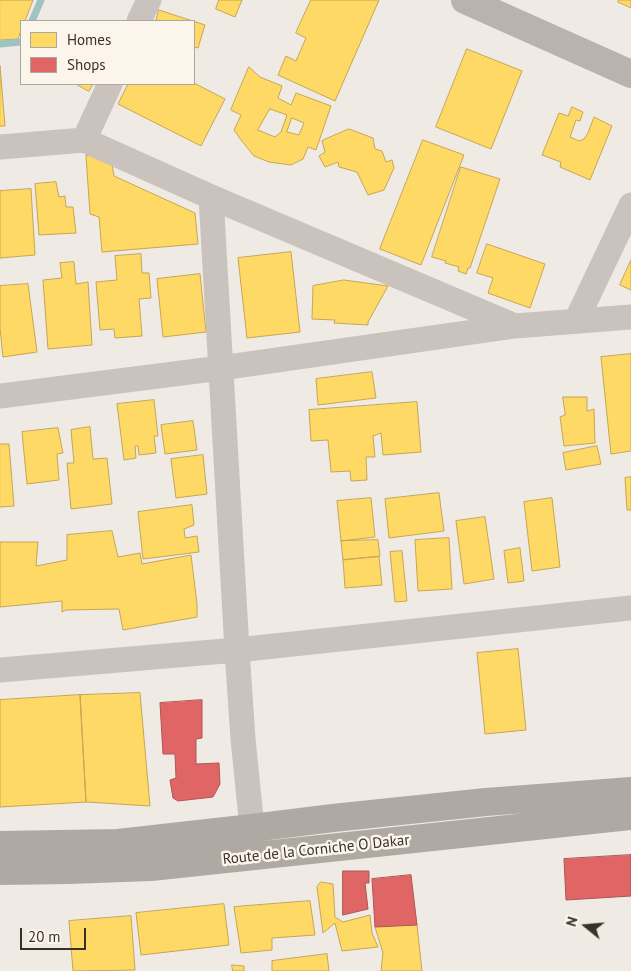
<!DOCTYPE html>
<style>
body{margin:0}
#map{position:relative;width:631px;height:971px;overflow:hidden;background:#f0eae4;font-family:"PT Sans",sans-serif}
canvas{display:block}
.legend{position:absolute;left:20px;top:20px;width:175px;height:65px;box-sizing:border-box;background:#fcf5ec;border:1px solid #afa69e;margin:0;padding:6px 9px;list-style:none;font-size:15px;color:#3b2f29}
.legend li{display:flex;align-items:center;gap:10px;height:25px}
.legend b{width:25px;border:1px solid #afa69e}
.north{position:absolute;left:561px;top:901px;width:50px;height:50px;-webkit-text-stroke:4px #fcf5ec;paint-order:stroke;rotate:287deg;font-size:14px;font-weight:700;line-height:20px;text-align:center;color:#3b2f29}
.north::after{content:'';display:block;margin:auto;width:18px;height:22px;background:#3b2f29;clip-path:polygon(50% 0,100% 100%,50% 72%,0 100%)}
.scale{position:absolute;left:20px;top:928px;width:66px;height:22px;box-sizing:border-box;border:2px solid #3b2f29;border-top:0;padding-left:6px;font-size:15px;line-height:18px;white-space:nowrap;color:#3b2f29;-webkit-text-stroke:4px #fcf5ec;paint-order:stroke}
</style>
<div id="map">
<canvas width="631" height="971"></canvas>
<ul class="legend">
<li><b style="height:14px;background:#ffd966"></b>Homes</li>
<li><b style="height:14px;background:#e06666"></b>Shops</li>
</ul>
<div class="north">N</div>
<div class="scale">20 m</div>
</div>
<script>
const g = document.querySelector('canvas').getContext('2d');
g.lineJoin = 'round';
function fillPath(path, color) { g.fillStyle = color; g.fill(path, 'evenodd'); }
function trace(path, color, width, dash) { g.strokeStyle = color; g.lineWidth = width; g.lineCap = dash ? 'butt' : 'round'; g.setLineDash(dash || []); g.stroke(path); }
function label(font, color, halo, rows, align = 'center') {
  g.font = font + ' "PT Sans",sans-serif'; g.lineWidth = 5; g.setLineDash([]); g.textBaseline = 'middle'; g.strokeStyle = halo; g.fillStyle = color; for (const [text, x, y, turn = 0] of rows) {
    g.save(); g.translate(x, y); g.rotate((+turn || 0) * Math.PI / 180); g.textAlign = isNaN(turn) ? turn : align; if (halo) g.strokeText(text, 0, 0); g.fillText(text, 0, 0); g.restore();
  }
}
const homes = new Path2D(`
 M0 0H33L25 21H21V30L18 39 0 40Z
 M219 0H242L235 17 216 9Z
 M311 0H379L335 101 278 75 286 56 296 61 306 38 296 33Z
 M619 0H631V8L618 2Z
 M159 10 205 25 198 48 194 47V21H156Z
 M467 49 522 71 491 149 436 127Z
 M0 66 5 126H0Z
 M249 67 260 77 282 86 278 98 291 105 296 93 331 106 316 150 308 147 303 159 291 165 269 162 254 156 241 140 234 130 241 115 231 110ZM270 109 287 115 281 132 275 137 258 130ZM292 118 304 123 299 135 287 132Z
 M194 83 225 99 201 146 118 104 128 84Z
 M76 84H93L89 91Z
 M572 107 583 112 580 121 576 120 570 137 579 141 584 139 588 133 594 117 612 126 590 180 560 167 561 162 542 155 559 113 568 116Z
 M349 129 373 138 375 149 382 151 386 162 392 160 394 168 384 190 368 195 357 172 339 167 338 162 325 167 319 156 325 152 322 141Z
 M423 140 464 155 421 265 380 249Z
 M110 154 114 176 195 213 198 244 102 252 99 217 90 214 86 156Z
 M461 167 500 179 470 268H468L466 274 458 271 459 267 445 263 446 261 432 257Z
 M56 182 59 197 65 196 66 207H73L76 233 39 235 35 184Z
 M31 189 35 255 0 258V191Z
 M487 244 545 264 530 308 488 293 493 278 477 273Z
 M291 252 300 332 247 338 238 258Z
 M141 254 142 273H149L151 298 139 299 142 336 115 338 114 329 100 330 96 282 117 280 115 256Z
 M631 260V290L620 285Z
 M74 262 76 284 88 282 92 345 48 349 43 280 62 278 60 263Z
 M200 274 206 332 163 337 157 279Z
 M344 280 388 286 368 322V325L334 323 335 320 312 319 313 286Z
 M28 284 37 352 3 357 0 328V286Z
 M631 354V451L611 454 601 357Z
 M372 372 376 398 318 405 316 379Z
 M563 397H587V411L594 409 595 443 564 446 560 417 565 415Z
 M154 400 158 436H154L156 453 139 455 138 446H135L136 458 124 460 117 404Z
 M417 402 421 452 383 455 381 433 373 436 375 457H366L367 480 351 481 350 471 331 472 328 440 311 441 309 410Z
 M193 421 197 450 165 454 161 425Z
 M90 427 93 459 107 458 112 504 71 509 67 463H74L71 430Z
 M58 428 63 453 57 454 59 480 27 484 22 432Z
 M0 444H9L14 506 0 507Z
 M597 446 601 464 566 470 563 453Z
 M203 455 207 494 176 498 171 459Z
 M631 477V510H627L625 478Z
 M439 493 444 531 389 538 385 499Z
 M371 498 375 537 341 541 337 501Z
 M552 498 560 567 532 571 524 502Z
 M192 505 194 525 184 529 185 538 197 536 199 552 143 559 138 512Z
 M485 517 494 579 464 584 456 521Z
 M112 531 118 557 140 553 142 564 191 555 197 604V617L123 630 119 609 66 610 62 612V601L0 607V542H38L36 566 67 560V535Z
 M449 538 452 589 418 591 415 540Z
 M378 540 380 556 343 560 341 541Z
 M520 548 524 581 508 583 504 551Z
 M402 551 407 601 395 602 390 552Z
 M379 557 382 585 345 588 343 560Z
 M518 649 526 730 485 734 477 653Z
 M140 693 150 806 86 802 80 695Z
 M80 695 86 802 0 807V700Z
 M321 882 333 884 335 917 343 922 370 915 372 933 378 947 342 951 335 923 323 933 317 887Z
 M310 901 315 935 272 938V950L241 953 234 907Z
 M224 904 229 945 141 955 136 913Z
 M131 916 135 970 73 971 69 921Z
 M417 925 422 971H381L383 953 375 927Z
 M327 954 329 971H272V961Z
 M232 965 244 966V971H233Z`);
const shops = new Path2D(`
 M202 700V738L196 739V764L219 763 220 784 213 797 178 801 173 798 170 780 176 778 175 754H163L160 703Z
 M631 855V896L566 900 564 859Z
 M343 871H369V883H365L368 909 343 915Z
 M411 875 417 925 375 927 372 879Z`);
const stream = new Path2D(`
 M32 21 41 0
 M0 44 21 42`);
const street = new Path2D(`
 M139 21 149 0
 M84 140 110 84
 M0 147 84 140 211 197 515 326
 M211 197 237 650 243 739 252 828
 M576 321 631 205
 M0 396 221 368 515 326 631 317
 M0 670 237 650 631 608`);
const secondary = new Path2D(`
 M465 0 631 74`);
const highway = new Path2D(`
 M0 845 118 843 252 828 333 818 486 802 631 791
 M0 871 69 870 151 867 631 816`);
const streetNames = [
 ["Route de la Corniche O Dakar",316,850,-6]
];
fillPath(homes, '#ffd966');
trace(homes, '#c4a654', 1);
fillPath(shops, '#e06666');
trace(shops, '#ae5654', 1);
trace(stream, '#9ec3c3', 7);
trace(street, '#cac2bc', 25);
trace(secondary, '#bab2ad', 28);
trace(highway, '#afa9a3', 28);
label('15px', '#3b2f29', '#fcf5ec', streetNames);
</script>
